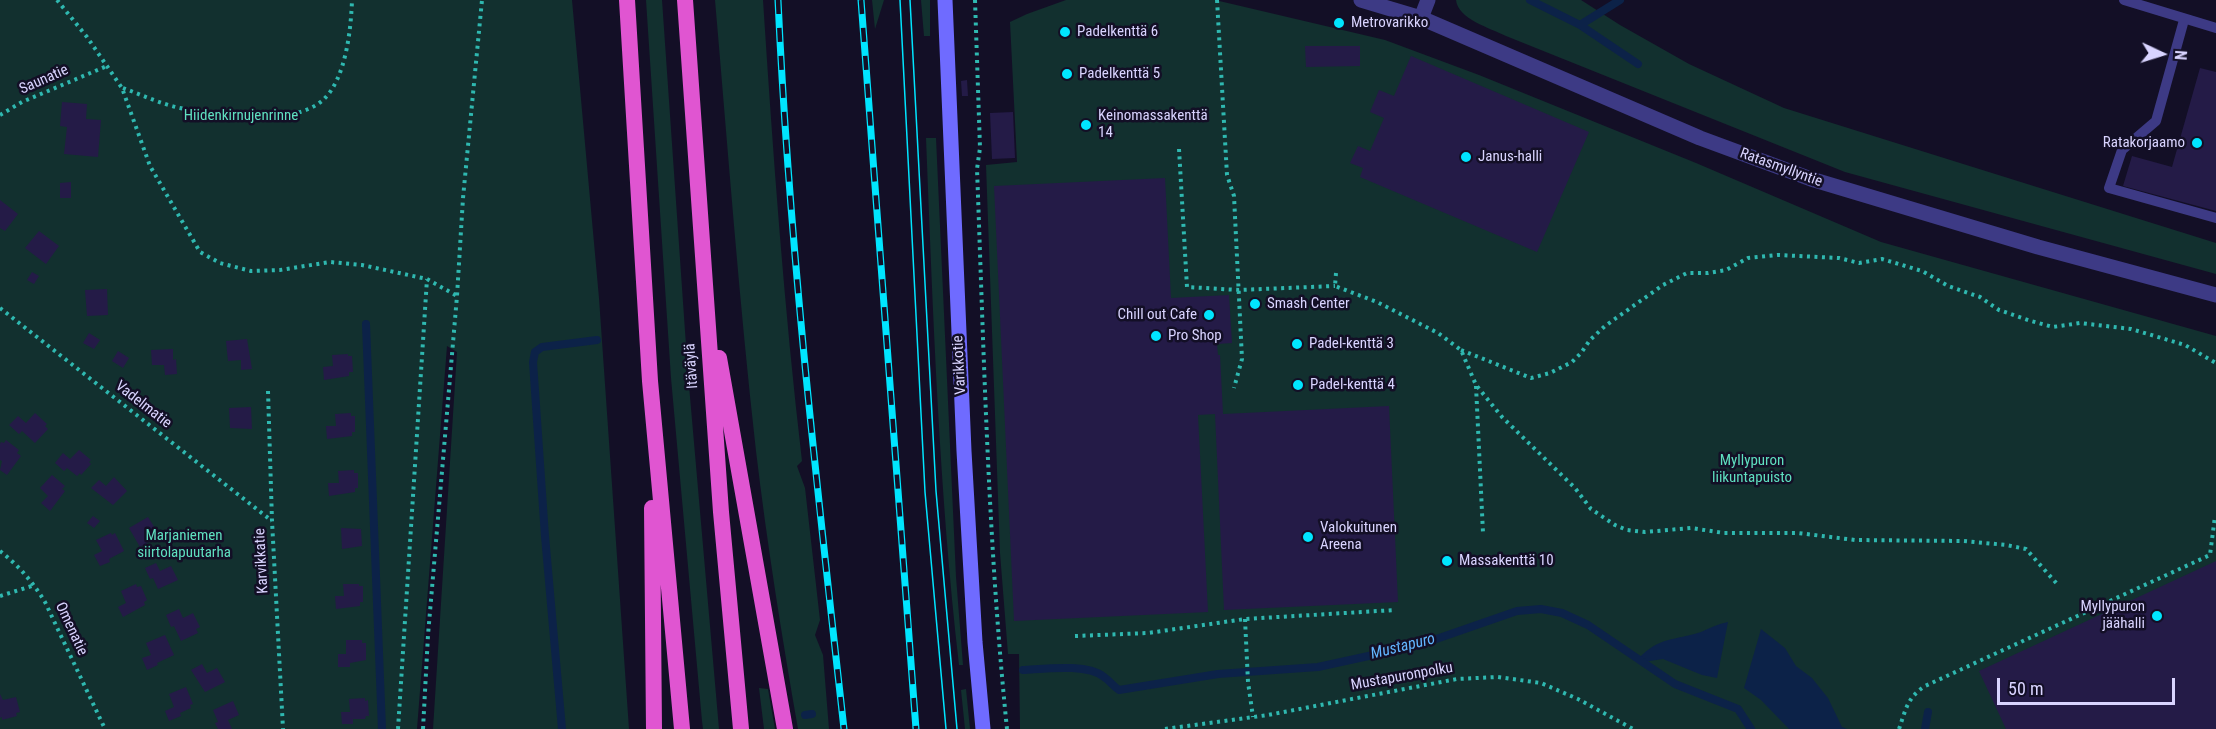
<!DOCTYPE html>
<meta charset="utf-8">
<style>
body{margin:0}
#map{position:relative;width:2216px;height:729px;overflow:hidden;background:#130f26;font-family:"Roboto Condensed",sans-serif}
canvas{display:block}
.north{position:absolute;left:2132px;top:24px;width:60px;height:60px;-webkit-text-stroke:4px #130f26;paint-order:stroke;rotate:94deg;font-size:16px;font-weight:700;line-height:24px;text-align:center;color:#d9d4ff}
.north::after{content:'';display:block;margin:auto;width:21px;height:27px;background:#d9d4ff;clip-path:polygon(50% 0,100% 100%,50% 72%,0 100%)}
.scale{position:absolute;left:1997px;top:678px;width:178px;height:27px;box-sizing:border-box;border:3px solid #d9d4ff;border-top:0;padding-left:8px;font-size:18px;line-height:21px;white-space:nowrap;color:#d9d4ff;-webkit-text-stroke:4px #130f26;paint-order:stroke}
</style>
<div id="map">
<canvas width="2216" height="729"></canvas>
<div class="north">N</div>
<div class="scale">50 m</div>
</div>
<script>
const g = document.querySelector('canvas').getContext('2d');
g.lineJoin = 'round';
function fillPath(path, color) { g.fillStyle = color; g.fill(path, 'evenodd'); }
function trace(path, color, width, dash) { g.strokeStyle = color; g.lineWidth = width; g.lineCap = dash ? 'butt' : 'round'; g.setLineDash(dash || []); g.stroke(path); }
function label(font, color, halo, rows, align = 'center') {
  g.font = font + ' "Roboto Condensed",sans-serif'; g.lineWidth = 5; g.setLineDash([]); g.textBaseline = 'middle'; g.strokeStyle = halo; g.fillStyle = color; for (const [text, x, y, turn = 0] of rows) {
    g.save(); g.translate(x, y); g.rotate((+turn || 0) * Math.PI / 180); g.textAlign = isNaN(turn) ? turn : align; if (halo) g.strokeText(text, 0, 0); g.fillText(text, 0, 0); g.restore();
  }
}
const green = new Path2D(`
 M0 0H572L599 298 629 729H433L457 352 447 346 417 729H0Z
 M646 0H662L688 374 719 729H703L702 721 671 378Z
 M715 0H763C773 154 784 307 802 461L797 466 805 488 820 620 815 635 823 655 829 729H798C782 637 767 544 756 451 739 301 728 150 715 0Z
 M872 0H884L875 29Z
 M921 0H930V36H924Z
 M1066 0H1215L1385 40 1479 75 1696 163 1881 242 2216 336V729H1020L1019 654H1008L1000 553 986 165 1017 162 1010 22 1027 14Z
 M1456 0H1581L1620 25 1689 64 1784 108 2216 243V274L1845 172 1506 36C1490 28 1458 19 1456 0Z
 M926 138H936L956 577 963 665H959C939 491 933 314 926 138Z
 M759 688 768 689 775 729H764Z
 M966 689 970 729H965L961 690Z`);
const water = new Path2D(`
 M1728 622 1717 678 1702 675 1663 659 1643 662 1638 659C1660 636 1674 641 1701 632 1710 628 1718 624 1728 622Z
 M1761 629 1785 648 1796 666 1812 678 1828 698 1842 727 1847 729H1789L1761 700 1744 688Z`);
const stream = new Path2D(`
 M1530 0 1580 25 1638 64
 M1580 25 1620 0
 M366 324 382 729
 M1023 670C1044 669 1087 663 1104 677 1110 681 1113 686 1119 690L1218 674 1318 667 1419 645 1517 611 1541 609 1562 613 1588 625 1675 684 1738 709 1751 729
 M805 715 812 714
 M562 729 545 536 533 362 535 352 542 347 597 340
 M1925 729 1928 712`);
const building = new Path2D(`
 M1305 46H1360V66L1306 67Z
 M1411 56 1589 132 1537 252 1360 177 1363 168 1350 163 1358 146 1370 151 1384 118 1370 112 1379 90 1394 96Z
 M2200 68 2216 72V211L2123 186 2132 156 2172 167Z
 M967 80 968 96H962L961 81Z
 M62 102 87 104 86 119 101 120 98 157 64 154 67 127 60 126Z
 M1013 112 1015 158 992 159 990 113Z
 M1165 178 1171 298 1229 295 1232 343 1217 344 1218 355H1220L1223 414 1389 406 1398 602 1224 610 1215 414 1198 415 1208 612 1014 621 994 186Z
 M71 182V198H60V183Z
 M0 200 18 214 5 231 0 228Z
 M39 231 59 246 46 264 25 248Z
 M32 272 39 276 34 284 27 280Z
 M107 289 108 315 87 316 85 290Z
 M89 333 100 340 94 349 83 343Z
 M247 339 252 369 241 370V360L228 361 226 341Z
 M173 349V360L176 359 177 374 165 375 164 365H152L151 350Z
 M118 351 129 358 123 368 112 361Z
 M348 354V356H352L353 372H349V376L324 380 323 367 333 366 332 355Z
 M251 407 252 429 230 428 229 408Z
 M35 413 47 424 45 426 48 429 35 443 22 431 19 434 9 425 18 416 26 423Z
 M351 413V416H355V432H352V436L327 439 326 426H336L335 414Z
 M6 440 19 450 17 453 21 456 7 475 0 470 2 461 0 460V444L1 442 4 443Z
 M79 450 91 460 89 462 91 464 81 475 80 473 77 476 67 468 64 471 55 463 63 453 70 459Z
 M354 470V473H358V488H355V492L329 496 328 483H339L338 471Z
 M52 475 65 486 62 489 65 491 50 511 41 503 48 496 40 488Z
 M114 477 127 491 113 505 91 488 99 480 106 486Z
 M93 516 100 521 94 528 87 523Z
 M148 517 160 536 140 547 129 528Z
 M341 528 361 529 362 546 342 549Z
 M111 533 112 535 115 533 124 551 109 559 110 562 100 566 94 555 102 551 96 540Z
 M2216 561V729H2006L1979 671Z
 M156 563 160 571 171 566 178 580 158 589 153 578 150 579 145 568Z
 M136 584 137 587 141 586 147 600 144 602 145 605 123 617 118 607 126 603 121 591Z
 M343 584H359V586H363V602H360V606L336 609 335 596H344Z
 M179 609 183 618 193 613 200 627 196 629 198 633 181 641 174 626 171 627 166 615Z
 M165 635 174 655 157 663 158 665 147 670 142 658 151 655 146 643Z
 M346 640H362V643H366V660L350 663V667H338V654H346Z
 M202 664 207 673 217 668 225 682 205 692 191 670Z
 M186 687 193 704 190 705 191 708 180 713 181 716 169 721 165 711 174 707 169 694Z
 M0 694 3 700 16 697 20 712 16 713 17 716 2 720V717L0 718Z
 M365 698V701L368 700 369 716H366L365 719H353V724H342L341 712H350L349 699Z
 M233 701 239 715 228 720 232 729H218L215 723 218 722 213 710Z`);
const path = new Path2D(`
 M57 0 87 37 122 88 150 166 200 252 220 263 251 271 280 270 330 262 362 265 427 279 457 296
 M975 0 980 148 977 169C984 356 988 543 1007 729
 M1217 0 1227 175 1234 196 1242 359 1234 388
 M123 88C142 95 161 104 180 108 216 116 293 127 323 100 346 79 351 29 352 0
 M0 115 22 102 107 66
 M1179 149 1187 287 1239 290 1335 286
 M1336 273 1335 286 1377 302 1438 333 1461 350 1476 385 1502 417 1575 488 1591 509 1615 525 1627 530 1645 532 1691 528 1724 533H1798L1855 540 1964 541 2006 545 2026 549 2058 585
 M0 308 272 521
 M1461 350 1531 378 1550 373 1572 362 1581 353 1590 340 1605 326 1663 285 1687 273H1708L1726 270 1748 258 1778 255 1839 258 1859 263 1882 259 1922 271 1948 286 1980 297 1999 310 2031 321 2053 327 2080 323 2131 329 2185 345 2216 363
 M1476 386 1483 533
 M268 391 272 521 283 729
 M0 551C18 565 33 582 45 602L105 729
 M0 596 35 585
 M1245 619 1248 682 1253 717
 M1075 636 1148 633 1245 619 1395 610
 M398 729 427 279
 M423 729 428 635 457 296 463 198 482 0
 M1165 729 1268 715 1457 679 1498 677 1541 683 1578 699 1633 729
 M1899 729C1906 709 1907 698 1925 686L2210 555 2215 516`);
const service = new Path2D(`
 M2124 0 2216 28
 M2184 20 2156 121 2122 150 2109 188 2216 218`);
const minor = new Path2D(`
 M1421 18 1428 0`);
const tertiary = new Path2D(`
 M1361 0 1421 18 1700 138 1811 179 2038 247 2216 295`);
const secondary = new Path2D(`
 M945 0 964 451 975 642 983 729`);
const trunk = new Path2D(`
 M627 0 650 381 682 729
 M685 0 721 512 741 729
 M719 358 785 729
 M652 508 654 729`);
const tram = new Path2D(`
 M900 0 925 492 946 729
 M910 0 936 491 957 729`);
const rail = new Path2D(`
 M778 0C789 244 817 487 844 729
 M861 0 916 729`);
const markers = [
 [1339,23,6,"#00e5ff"],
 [1065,32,6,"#00e5ff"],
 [1067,74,6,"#00e5ff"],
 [1086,125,6,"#00e5ff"],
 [2197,143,6,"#00e5ff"],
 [1466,157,6,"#00e5ff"],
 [1255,304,6,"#00e5ff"],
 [1209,315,6,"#00e5ff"],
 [1156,336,6,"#00e5ff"],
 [1297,344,6,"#00e5ff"],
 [1298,385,6,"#00e5ff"],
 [1308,537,6,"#00e5ff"],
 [1447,561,6,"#00e5ff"],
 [2157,616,6,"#00e5ff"]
];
const poiNames = [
 ["Metrovarikko",1351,23],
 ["Padelkenttä 6",1077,32],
 ["Padelkenttä 5",1079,74],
 ["Keinomassakenttä",1098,116],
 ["14",1098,133],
 ["Ratakorjaamo",2185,143,"right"],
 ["Janus-halli",1478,157],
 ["Smash Center",1267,304],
 ["Chill out Cafe",1197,315,"right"],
 ["Pro Shop",1168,336],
 ["Padel-kenttä 3",1309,344],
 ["Padel-kenttä 4",1310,385],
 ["Valokuitunen",1320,528],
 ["Areena",1320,545],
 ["Massakenttä 10",1459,561],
 ["Myllypuron",2145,607,"right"],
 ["jäähalli",2145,624,"right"]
];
const streetNames = [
 ["Saunatie",44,80,-24],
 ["Ratasmyllyntie",1781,168,20],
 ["Varikkotie",960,365,-93],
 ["Itäväylä",692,366,-94],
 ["Vadelmatie",143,405,38],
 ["Karvikkatie",262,561,-93],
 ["Omenatie",71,629,65],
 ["Mustapuronpolku",1402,677,-10]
];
const parkNames = [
 ["Hiidenkirnujenrinne",241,116],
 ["Myllypuron",1752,461],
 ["liikuntapuisto",1752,478],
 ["Marjaniemen",184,536],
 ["siirtolapuutarha",184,553]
];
const waterNames = [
 ["Mustapuro",1403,647,-14]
];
fillPath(green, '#12302f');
fillPath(water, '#0c2248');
trace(stream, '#0c2248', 8);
fillPath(building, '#241b47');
trace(path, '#2fb8b0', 4, [3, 4.5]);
trace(service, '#3d3a85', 10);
trace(minor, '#3d3a85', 15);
trace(tertiary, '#3d3a85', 15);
trace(secondary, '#6f6bff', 15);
trace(trunk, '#e055d1', 16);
trace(tram, '#00e5ff', 1.5);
trace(rail, '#00e5ff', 7);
trace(rail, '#130f26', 4.5, [14]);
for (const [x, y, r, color] of markers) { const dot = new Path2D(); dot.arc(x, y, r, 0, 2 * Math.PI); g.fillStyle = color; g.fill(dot); trace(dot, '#130f26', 2); }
label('15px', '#d9d4ff', '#130f26', poiNames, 'left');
label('15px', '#d9d4ff', '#130f26', streetNames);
label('15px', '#5fe0c0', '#130f26', parkNames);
label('italic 16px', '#62b6ff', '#130f26', waterNames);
</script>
